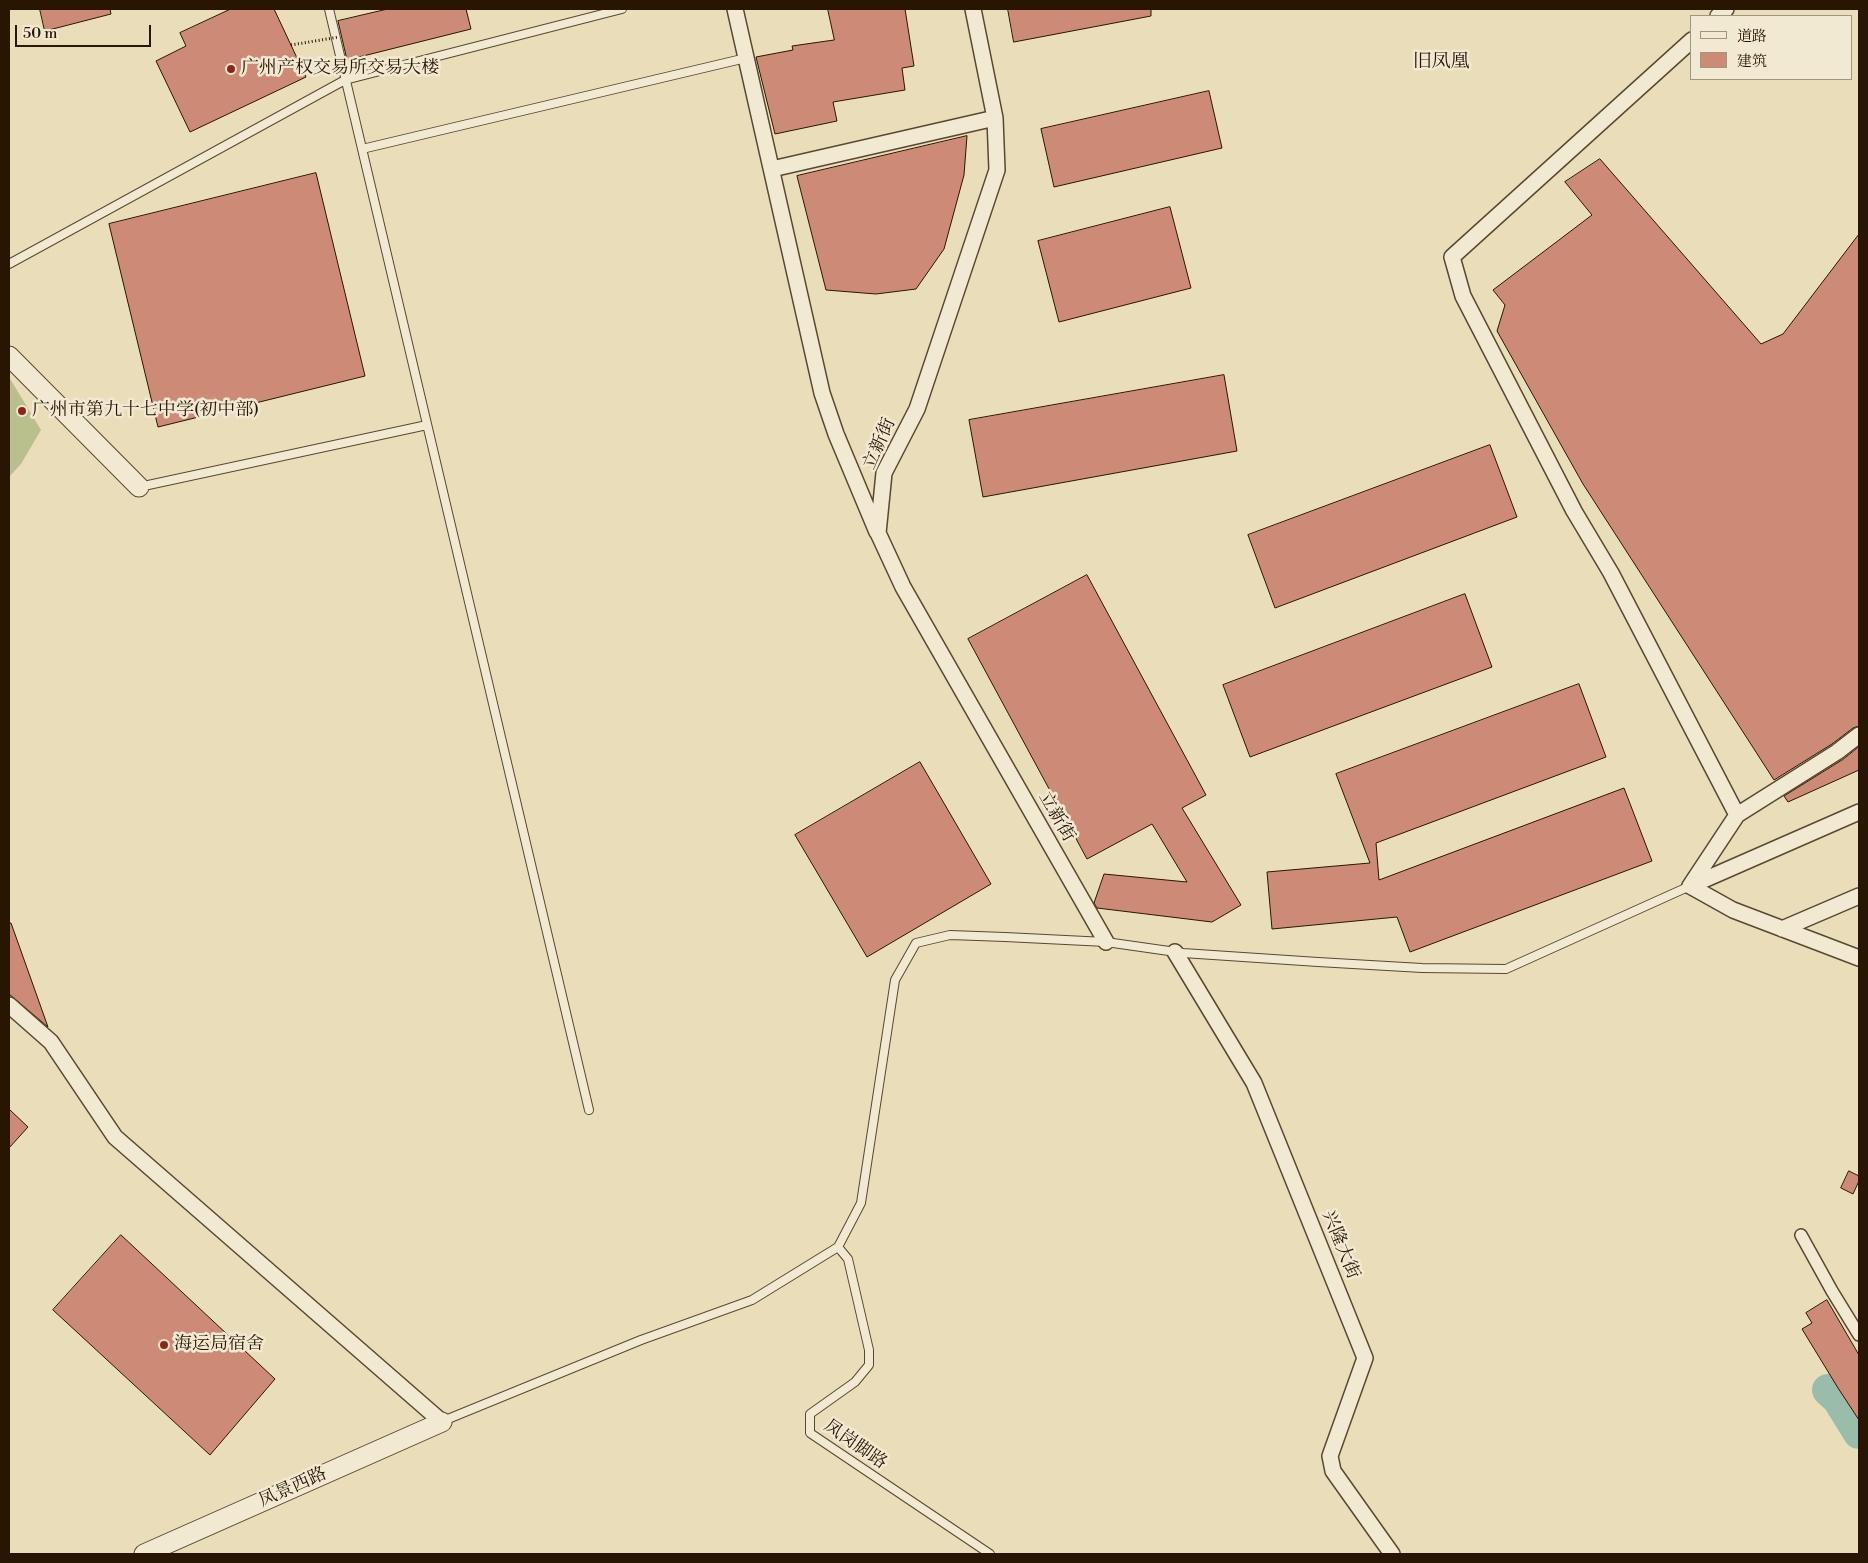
<!DOCTYPE html>
<meta charset="utf-8">
<style>
body{margin:0}
#map{position:relative;width:1868px;height:1563px;overflow:hidden;background:#eaddb9;font-family:"Libre Bodoni","Noto Serif SC",serif}
canvas{display:block}
.frame{position:absolute;inset:0;border:10px solid #291602;pointer-events:none}
.legend{position:absolute;left:1690px;top:15px;width:162px;height:65px;box-sizing:border-box;background:#f1e9d2;border:1px solid #a1957f;margin:0;padding:6px 9px;list-style:none;font-size:15px;color:#291602}
.legend li{display:flex;align-items:center;gap:10px;height:25px}
.legend b{width:25px;border:1px solid #a1957f}
.scale{position:absolute;left:15px;top:25px;width:136px;height:22px;box-sizing:border-box;border:2px solid #291602;border-top:0;padding-left:6px;font-size:15px;line-height:18px;white-space:nowrap;color:#291602;-webkit-text-stroke:4px #f1e9d2;paint-order:stroke}
</style>
<div id="map">
<canvas width="1868" height="1563"></canvas>
<div class="frame"></div>
<ul class="legend">
<li><b style="height:6px;background:#f1e9d2"></b>道路</li>
<li><b style="height:14px;background:#cd8a77"></b>建筑</li>
</ul>
<div class="scale">50 m</div>
</div>
<script>
const g = document.querySelector('canvas').getContext('2d');
g.lineJoin = 'round';
function fillPath(path, color) { g.fillStyle = color; g.fill(path, 'evenodd'); }
function trace(path, color, width, dash) { g.strokeStyle = color; g.lineWidth = width; g.lineCap = dash ? 'butt' : 'round'; g.setLineDash(dash || []); g.stroke(path); }
function label(font, color, halo, rows, align = 'center') {
  g.font = font + ' "Libre Bodoni","Noto Serif SC",serif'; g.lineWidth = 5; g.setLineDash([]); g.textBaseline = 'middle'; g.strokeStyle = halo; g.fillStyle = color; for (const [text, x, y, turn = 0] of rows) {
    g.save(); g.translate(x, y); g.rotate((+turn || 0) * Math.PI / 180); g.textAlign = isNaN(turn) ? turn : align; if (halo) g.strokeText(text, 0, 0); g.fillText(text, 0, 0); g.restore();
  }
}
const green = new Path2D(`
 M9 377 41 430 21 464 9 477Z`);
const river = new Path2D(`
 M1828 1390 1838 1399 1859 1433`);
const building = new Path2D(`
 M40 9H110L111 14 45 31Z
 M231 9H274L306 77 190 132 156 61 186 46 180 33Z
 M388 9H466L471 29 347 60 338 21Z
 M828 9H905L914 66 902 68 905 90 833 102 837 121 775 134 756 57 793 50 792 46 834 40Z
 M1008 9H1151V16L1014 42Z
 M1209 91 1222 148 1054 187 1041 129Z
 M967 136 964 175 944 249 916 289 876 294 826 290 797 176Z
 M1600 159 1761 344 1783 334 1859 234V726L1853 728 1832 744 1774 780 1583 484 1497 331 1505 305 1493 290 1592 215 1565 182Z
 M316 173 365 376 158 427 109 224Z
 M1170 207 1191 288 1059 322 1038 241Z
 M1224 375 1237 451 983 497 969 420Z
 M1490 445 1517 517 1275 608 1248 535Z
 M1087 575 1206 795 1182 808 1241 905 1212 922 1097 908 1094 903 1104 874 1187 882 1152 824 1087 859 968 639Z
 M1465 594 1492 667 1250 757 1223 685Z
 M1579 684 1606 757 1376 843 1379 880 1624 788 1652 861 1410 952 1397 917 1272 929 1267 872 1370 863 1336 774Z
 M1859 747V770L1788 802 1784 796 1842 760Z
 M920 762 991 884 867 957 795 835Z
 M9 923H11L48 1027 9 994Z
 M9 1109 28 1127 9 1148Z
 M1849 1171 1859 1176V1181L1853 1194 1841 1188Z
 M121 1235 275 1379 210 1455 53 1310Z
 M1827 1300 1859 1355V1420L1838 1388 1802 1329 1812 1323 1806 1313Z`);
const service = new Path2D(`
 M329 9 589 1110
 M362 149 746 58
 M9 264 345 80 622 9
 M139 487 427 425
 M838 1247 848 1259 869 1350V1365L855 1382 810 1414V1433L990 1554
 M443 1421 641 1340 752 1300 838 1247 861 1203 895 980 916 943 950 935 1005 937 1106 942 1183 953 1318 962 1422 968 1506 969 1690 886`);
const pedestrian = new Path2D(`
 M1801 1235 1832 1291 1859 1335`);
const minor = new Path2D(`
 M735 9 822 393 836 434 877 532
 M973 9 995 118 997 170 917 409 884 473 878 533 903 587 1106 942
 M1718 16 1726 9
 M1692 40 1452 257 1463 296 1574 511 1611 573 1737 815
 M772 169 995 118
 M1690 886 1737 815 1837 752 1859 735
 M1690 886 1859 812
 M1690 886 1733 910 1859 958
 M1782 929 1859 896
 M1175 952 1254 1083 1365 1358 1330 1456 1333 1471 1392 1554
 M9 1005 51 1042 115 1137 442 1422`);
const tertiary = new Path2D(`
 M9 356 139 487
 M144 1554 442 1422`);
const pathBridge = new Path2D(`
 M291 45 339 37`);
const markers = [
 [231,69,5,"#8f2418"],
 [22,411,5,"#8f2418"],
 [164,1345,5,"#8f2418"]
];
const poiNames = [
 ["广州产权交易所交易大楼",241,69],
 ["广州市第九十七中学(初中部)",32,411],
 ["海运局宿舍",174,1345]
];
const streetNames = [
 ["立新街",880,444,-66],
 ["立新街",1056,817,60],
 ["兴隆大街",1340,1245,68],
 ["凤岗脚路",855,1445,35],
 ["凤景西路",293,1488,-24]
];
const neighbourhoodNames = [
 ["旧凤凰",1441,62]
];
fillPath(green, '#b9c08e');
trace(river, '#99bdaa', 32);
fillPath(building, '#cd8a77');
trace(building, '#291602', 1);
trace(service, '#594830', 10);
trace(pedestrian, '#594830', 14);
trace(minor, '#594830', 18);
trace(tertiary, '#594830', 21);
trace(service, '#f1e9d2', 8);
trace(pedestrian, '#f1e9d2', 11);
trace(minor, '#f1e9d2', 15);
trace(tertiary, '#f1e9d2', 19);
trace(pathBridge, '#291602', 3, [1, 2.5]);
for (const [x, y, r, color] of markers) { const dot = new Path2D(); dot.arc(x, y, r, 0, 2 * Math.PI); g.fillStyle = color; g.fill(dot); trace(dot, '#f1e9d2', 2); }
label('18px', '#291602', '#f1e9d2', poiNames, 'left');
label('18px', '#291602', '#f1e9d2', streetNames);
label('19px', '#291602', '#f1e9d2', neighbourhoodNames);
</script>
